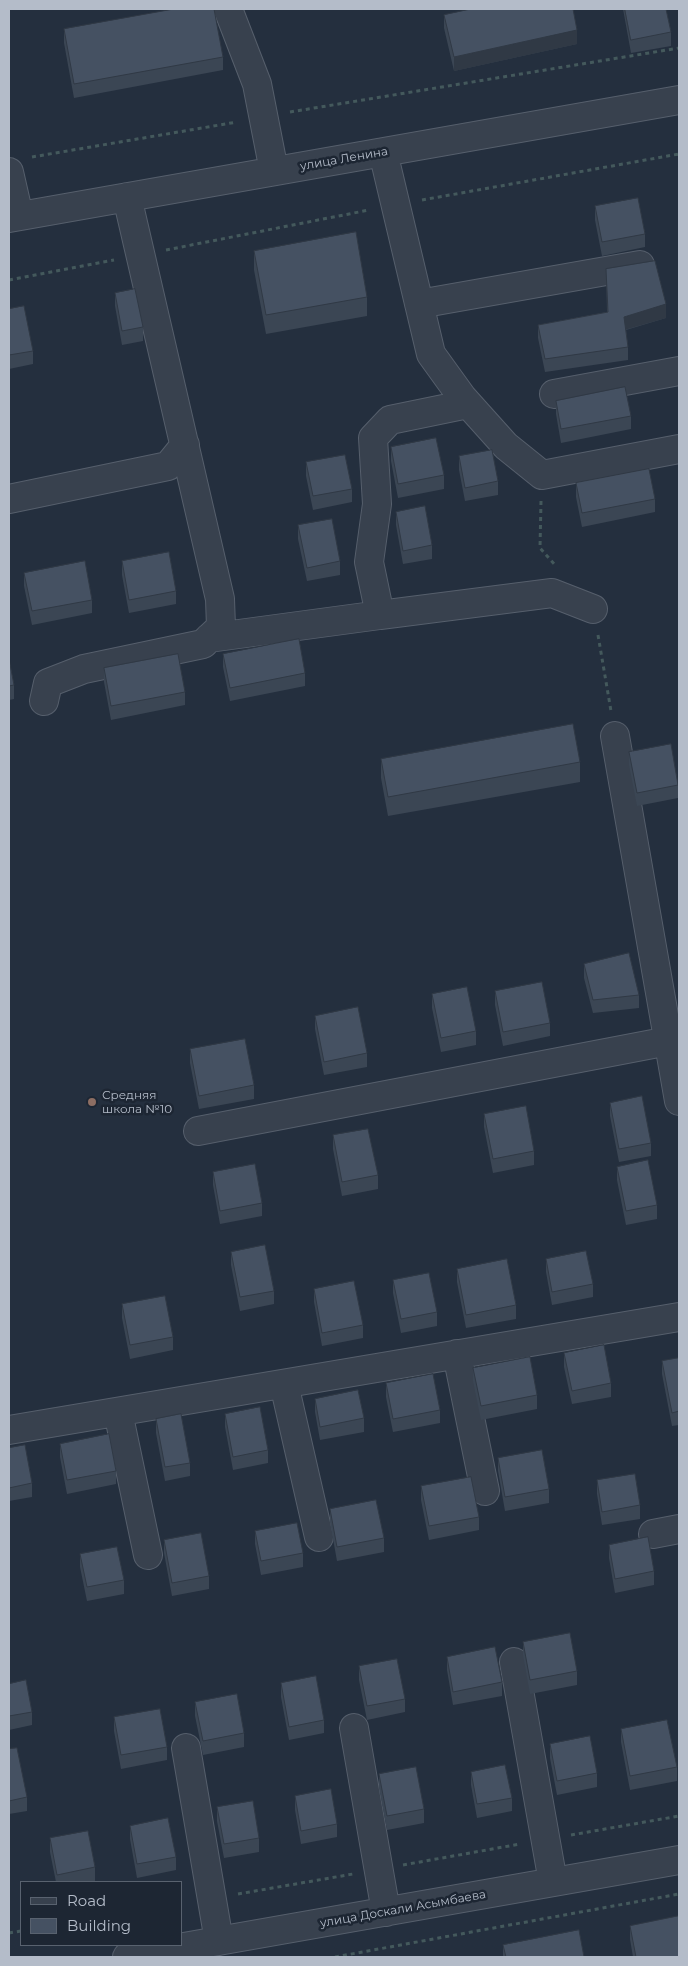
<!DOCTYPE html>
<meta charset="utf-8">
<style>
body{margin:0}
#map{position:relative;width:688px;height:1966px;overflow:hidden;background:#242f3e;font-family:Montserrat,sans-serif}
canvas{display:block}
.frame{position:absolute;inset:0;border:10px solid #b4bcc9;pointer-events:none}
.legend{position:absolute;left:20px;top:1881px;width:162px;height:65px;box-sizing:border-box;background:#1d2633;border:1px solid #59626f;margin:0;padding:6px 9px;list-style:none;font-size:15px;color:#b4bcc9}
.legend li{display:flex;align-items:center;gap:10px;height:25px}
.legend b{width:25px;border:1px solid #59626f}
</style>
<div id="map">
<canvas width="688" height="1966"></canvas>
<div class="frame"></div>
<ul class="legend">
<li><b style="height:6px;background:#38414e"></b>Road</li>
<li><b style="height:14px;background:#455162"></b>Building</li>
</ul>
</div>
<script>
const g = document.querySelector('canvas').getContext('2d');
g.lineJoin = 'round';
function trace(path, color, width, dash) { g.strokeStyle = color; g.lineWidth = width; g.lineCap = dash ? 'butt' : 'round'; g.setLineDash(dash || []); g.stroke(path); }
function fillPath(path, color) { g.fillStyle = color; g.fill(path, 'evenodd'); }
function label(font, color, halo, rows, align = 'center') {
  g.font = font + ' Montserrat,sans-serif'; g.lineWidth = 5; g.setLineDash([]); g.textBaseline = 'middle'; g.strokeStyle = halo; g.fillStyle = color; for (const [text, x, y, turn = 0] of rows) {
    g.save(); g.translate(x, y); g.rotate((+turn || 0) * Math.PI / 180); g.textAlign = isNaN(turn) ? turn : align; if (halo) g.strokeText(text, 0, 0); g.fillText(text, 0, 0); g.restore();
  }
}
const path = new Path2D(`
 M290 112 679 48
 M32 157 237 122
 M422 200 679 154
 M166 250 369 210
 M9 280 114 260
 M541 501 540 548 556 566
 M598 635 611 711
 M571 1835 679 1816
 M403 1865 520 1844
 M238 1894 353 1874
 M9 1933 21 1931
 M335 1957 679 1894`);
const minor = new Path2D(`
 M228 9 257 84 274 171
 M383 152 431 354 462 397 506 446 542 475 679 449
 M9 172 19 216
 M9 218 679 100
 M419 304 640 265
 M554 394 679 371
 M9 499 168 466 185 445
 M380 615 552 593 593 609
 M209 638 380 615 369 562 377 504 373 438 390 420 468 404
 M44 701 48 683 84 669 203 644 221 627 220 599 127 197
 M615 736 679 1101
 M198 1131 679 1039
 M457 1354 485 1491
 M284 1384 319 1537
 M118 1412 148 1555
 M9 1430 679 1317
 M653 1534 679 1529
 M514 1662 553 1882
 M354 1728 386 1912
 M186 1748 219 1941
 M127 1957 679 1860`);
const wall = new Path2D(`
 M623 9H666L671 32V46L631 53Z
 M444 15 577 44 454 71 444 28Z
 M64 29 223 57V70L74 98 64 43Z
 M595 206 645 234V247L602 256 595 220Z
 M254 251 367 297V316L266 334 254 270Z
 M606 269 666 318 626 330 628 347V360L545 372 538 338V325L607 312Z
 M115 293 143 327V341L122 345 115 306Z
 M9 309 33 351V364L9 369Z
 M556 401 631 416V429L561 443 556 414Z
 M391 447 444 475V489L398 498 391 461Z
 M459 456 498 481V495L465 501 459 470Z
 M306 462 352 489V502L313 510 306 476Z
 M576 483 655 499V512L582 527 576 497Z
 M396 512 432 545V559L403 564 396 525Z
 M298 525 340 561V575L307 581 298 539Z
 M122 561 176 591V604L129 613 122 575Z
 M24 573 92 600V613L32 625 24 586Z
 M223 654 305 673V686L230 701 223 667Z
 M9 659 14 685V699L9 700Z
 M104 668 185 692V705L111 720 104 682Z
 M629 752 678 785V798L637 806 629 765Z
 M381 759 580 762V782L388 816 381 778Z
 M584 964 639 995V1008L593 1013 584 978Z
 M495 991 550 1023V1036L503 1046 495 1005Z
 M432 994 476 1031V1045L441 1052 432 1008Z
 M315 1016 367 1053V1067L324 1075 315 1029Z
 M190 1049 254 1085V1099L199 1109 190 1063Z
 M610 1103 651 1143V1156L619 1162 610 1116Z
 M484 1114 534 1151V1165L493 1173 484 1127Z
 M333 1135 378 1175V1189L342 1196 333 1149Z
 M617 1167 657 1205V1219L626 1225 617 1180Z
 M213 1172 262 1203V1216L220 1224 213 1185Z
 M231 1252 274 1291V1304L240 1311 231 1265Z
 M546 1259 593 1284V1297L552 1305 546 1272Z
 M457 1269 516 1305V1319L466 1328 457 1282Z
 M393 1280 437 1312V1326L401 1333 393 1293Z
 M314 1289 363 1325V1338L322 1346 314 1302Z
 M122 1304 173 1337V1350L130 1359 122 1318Z
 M564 1353 611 1383V1397L572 1404 564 1367Z
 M679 1358V1425L672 1426 662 1374V1361Z
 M473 1368 537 1395V1409L481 1420 473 1381Z
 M386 1383 440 1410V1423L393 1432 386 1397Z
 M315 1399 364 1418V1432L320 1440 315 1412Z
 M225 1414 268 1450V1463L233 1470 225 1427Z
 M156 1419 190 1463V1476L165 1481 156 1433Z
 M60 1444 116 1471V1484L67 1494 60 1457Z
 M9 1448 32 1483V1497L9 1501Z
 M498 1458 549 1489V1503L505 1511 498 1471Z
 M597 1480 640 1505V1519L602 1525 597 1494Z
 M421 1486 479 1517V1530L429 1540 421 1500Z
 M330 1509 384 1538V1552L337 1561 330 1522Z
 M255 1531 303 1553V1567L261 1575 255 1544Z
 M164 1540 209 1576V1589L172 1596 164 1553Z
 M609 1545 654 1571V1585L615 1593 609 1558Z
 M80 1554 124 1580V1594L87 1601 80 1567Z
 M523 1642 577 1671V1685L530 1694 523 1655Z
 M447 1657 502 1682V1696L453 1705 447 1670Z
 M359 1666 405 1699V1712L367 1720 359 1680Z
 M281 1683 324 1720V1733L289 1740 281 1697Z
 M9 1684 32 1712V1725L9 1730Z
 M195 1702 244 1733V1747L203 1755 195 1716Z
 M114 1717 167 1747V1760L121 1769 114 1731Z
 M621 1729 677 1767V1781L630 1790 621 1742Z
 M550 1744 597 1773V1787L557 1795 550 1758Z
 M9 1749 27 1797V1811L9 1814Z
 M471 1772 512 1798V1811L477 1818 471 1785Z
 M379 1774 424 1809V1823L387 1830 379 1788Z
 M295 1796 337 1824V1837L301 1844 295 1810Z
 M217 1807 259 1838V1852L224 1858 217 1821Z
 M130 1826 176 1857V1870L137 1878 130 1839Z
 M50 1838 95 1867V1881L87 1882H56L50 1852Z
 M679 1916V1957H633L630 1939V1926Z
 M503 1945 584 1957H503Z`);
const shadedWall = new Path2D(`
 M577 30V44L454 71V57Z
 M666 304V318L624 330V317Z`);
const building = new Path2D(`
 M174 9H214L223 57 74 84 64 29Z
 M471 9H573L577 30 454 57 444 15Z
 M625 9H666L671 32 631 40Z
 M638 198 645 234 602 242 595 206Z
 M356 232 367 297 266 315 254 251Z
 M655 261 666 304 624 317 628 347 545 359 538 325 608 312 606 269Z
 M135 289 143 327 122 331 115 293Z
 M24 306 33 351 9 355V309Z
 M625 387 631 416 561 429 556 401Z
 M436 438 444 475 398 484 391 447Z
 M492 450 498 481 465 488 459 456Z
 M345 455 352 489 313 496 306 462Z
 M649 469 655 499 582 513 576 483Z
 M425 506 432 545 403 551 396 512Z
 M332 519 340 561 307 568 298 525Z
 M169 552 176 591 129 600 122 561Z
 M85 561 92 600 32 611 24 573Z
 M299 639 305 673 230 688 223 654Z
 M178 654 185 692 111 706 104 668Z
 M9 659 14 685 9 686Z
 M573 724 580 762 388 797 381 759Z
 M671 744 678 785 637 793 629 752Z
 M629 953 639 995 593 1000 584 964Z
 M542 982 550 1023 503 1032 495 991Z
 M467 987 476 1031 441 1038 432 994Z
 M358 1007 367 1053 324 1062 315 1016Z
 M245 1039 254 1085 199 1096 190 1049Z
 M642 1096 651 1143 619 1149 610 1103Z
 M526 1106 534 1151 493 1159 484 1114Z
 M368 1129 378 1175 342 1182 333 1135Z
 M648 1160 657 1205 626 1211 617 1167Z
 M255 1164 262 1203 220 1211 213 1172Z
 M265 1245 274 1291 240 1297 231 1252Z
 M586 1251 593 1284 552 1292 546 1259Z
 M507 1259 516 1305 466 1315 457 1269Z
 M429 1273 437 1312 401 1319 393 1280Z
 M354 1281 363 1325 322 1333 314 1289Z
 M165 1296 173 1337 130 1345 122 1304Z
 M604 1345 611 1383 572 1391 564 1353Z
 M530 1357 537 1395 481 1406 473 1368Z
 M679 1358V1411L672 1413 662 1361Z
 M433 1374 440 1410 393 1419 386 1383Z
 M358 1390 364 1418 320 1427 315 1399Z
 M260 1407 268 1450 233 1457 225 1414Z
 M181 1414 190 1463 165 1467 156 1419Z
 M109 1434 116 1471 67 1480 60 1444Z
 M25 1445 32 1483 9 1488V1448Z
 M542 1450 549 1489 505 1497 498 1458Z
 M635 1474 640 1505 602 1512 597 1480Z
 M471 1477 479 1517 429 1526 421 1486Z
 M376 1500 384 1538 337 1547 330 1509Z
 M297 1523 303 1553 261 1561 255 1531Z
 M201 1533 209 1576 172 1583 164 1540Z
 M648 1537 654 1571 615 1579 609 1545Z
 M117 1547 124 1580 87 1587 80 1554Z
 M570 1633 577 1671 530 1680 523 1642Z
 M495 1647 502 1682 453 1692 447 1657Z
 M397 1659 405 1699 367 1706 359 1666Z
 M316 1676 324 1720 289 1727 281 1683Z
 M26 1680 32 1712 9 1716V1684Z
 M237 1694 244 1733 203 1741 195 1702Z
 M160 1709 167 1747 121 1755 114 1717Z
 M667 1720 677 1767 630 1776 621 1729Z
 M590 1736 597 1773 557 1781 550 1744Z
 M17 1748 27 1797 9 1801V1749Z
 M505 1765 512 1798 477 1804 471 1772Z
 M416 1767 424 1809 387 1816 379 1774Z
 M331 1789 337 1824 301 1831 295 1796Z
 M253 1801 259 1838 224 1844 217 1807Z
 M168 1818 176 1857 137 1864 130 1826Z
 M88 1831 95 1867 57 1875 50 1838Z
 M679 1916V1957H636L630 1926Z
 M579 1930 584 1957H506L503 1945Z`);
const markers = [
 [92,1102,5,"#8d6e63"]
];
const streetNames = [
 ["улица Ленина",344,159,-10],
 ["улица Доскали Асымбаева",403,1909,-10]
];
const poiNames = [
 ["Средняя",102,1095],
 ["школа №10",102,1109]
];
trace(minor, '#565f6c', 30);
trace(path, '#44595c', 3, [4, 4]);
trace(minor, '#38414e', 28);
fillPath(wall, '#3b4654');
fillPath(shadedWall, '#303945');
fillPath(building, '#455162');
trace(building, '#303945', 1);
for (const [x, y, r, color] of markers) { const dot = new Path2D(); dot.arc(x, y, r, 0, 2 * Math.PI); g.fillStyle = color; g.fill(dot); trace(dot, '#1d2633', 2); }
label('12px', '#b4bcc9', '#1d2633', streetNames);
label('12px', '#b4bcc9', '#1d2633', poiNames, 'left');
</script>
